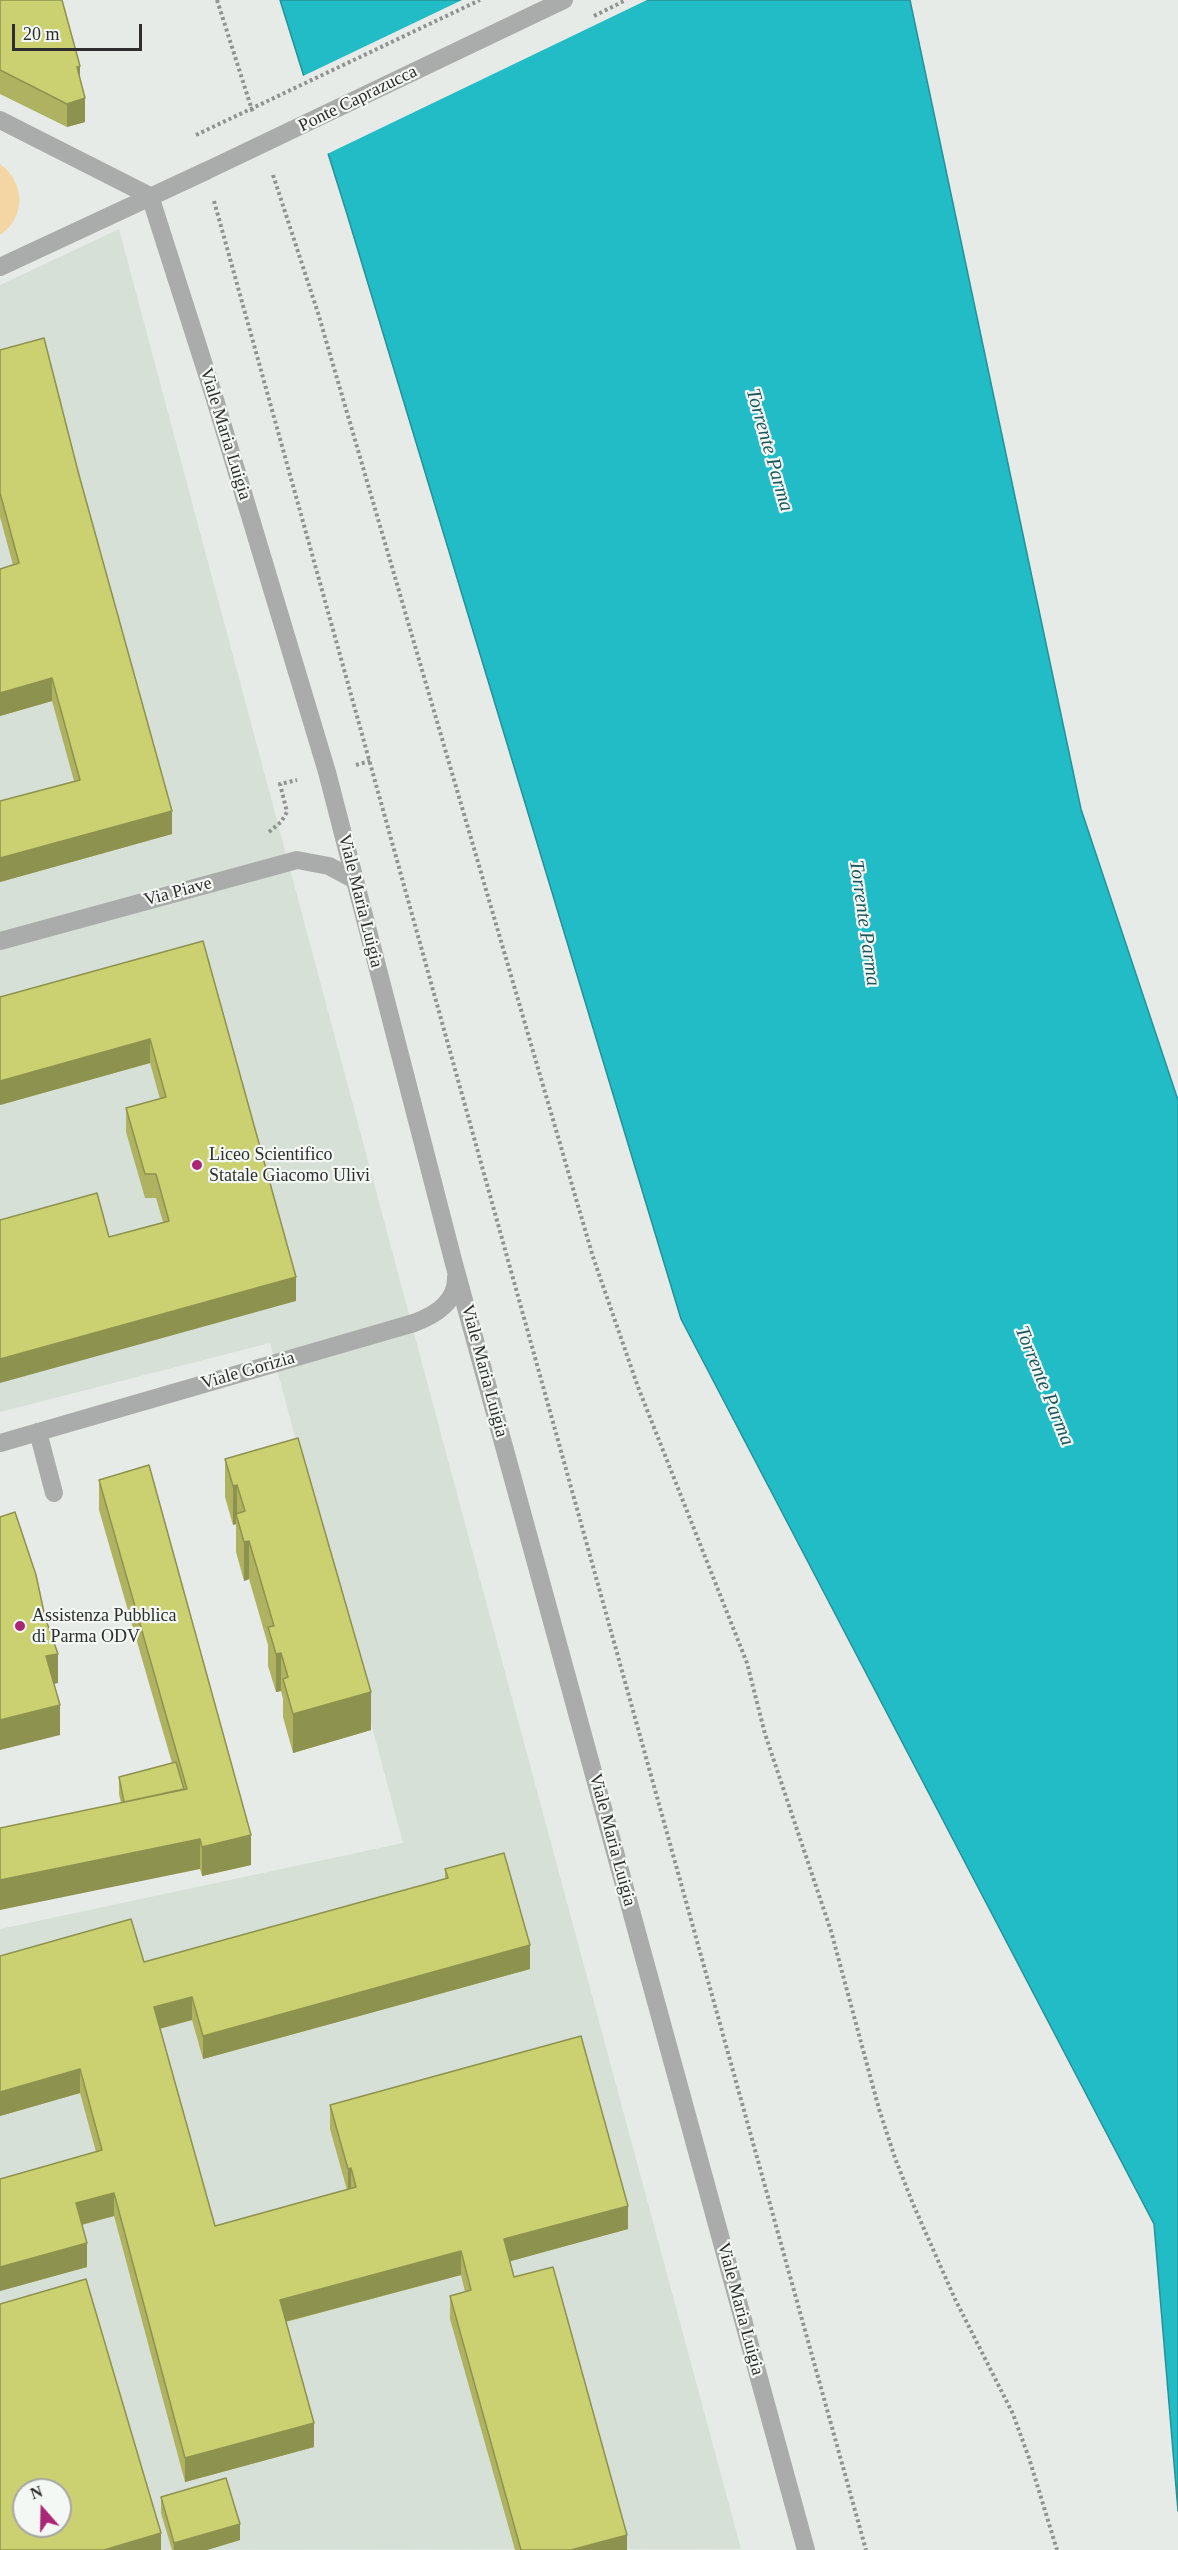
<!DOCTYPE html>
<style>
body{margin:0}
#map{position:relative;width:1178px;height:2550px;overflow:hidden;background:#e7ebe7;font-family:"Times New Roman",serif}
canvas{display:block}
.north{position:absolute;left:12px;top:2478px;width:60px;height:60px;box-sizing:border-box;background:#f4f8f4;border:2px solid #a4a7a4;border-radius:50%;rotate:340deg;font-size:16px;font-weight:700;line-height:24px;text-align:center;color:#2d2e2d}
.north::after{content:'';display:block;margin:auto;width:21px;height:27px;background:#a92774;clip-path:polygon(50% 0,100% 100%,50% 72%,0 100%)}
.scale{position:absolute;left:12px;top:24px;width:130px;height:27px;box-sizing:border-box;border:3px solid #2d2e2d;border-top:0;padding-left:8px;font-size:18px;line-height:21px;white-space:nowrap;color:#2d2e2d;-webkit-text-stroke:4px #f4f8f4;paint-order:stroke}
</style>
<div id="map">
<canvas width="1178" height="2550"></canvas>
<div class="north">N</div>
<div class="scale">20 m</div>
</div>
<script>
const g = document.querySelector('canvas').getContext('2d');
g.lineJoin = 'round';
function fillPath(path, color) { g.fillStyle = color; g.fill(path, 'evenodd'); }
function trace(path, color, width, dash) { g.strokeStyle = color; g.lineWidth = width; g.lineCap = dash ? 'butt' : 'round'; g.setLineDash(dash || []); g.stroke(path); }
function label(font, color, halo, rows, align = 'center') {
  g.font = font + ' "Times New Roman",serif'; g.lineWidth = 4.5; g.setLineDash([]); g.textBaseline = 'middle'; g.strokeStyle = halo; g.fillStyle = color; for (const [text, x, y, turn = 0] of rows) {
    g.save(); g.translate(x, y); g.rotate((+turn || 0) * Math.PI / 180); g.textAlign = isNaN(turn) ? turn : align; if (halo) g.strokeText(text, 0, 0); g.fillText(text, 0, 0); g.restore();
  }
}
const built = new Path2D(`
 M119 229 445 1449 741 2549 0 2550V1929L403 1843 270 1343 0 1412V285ZM24 2490H60V2526H24Z`);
const green = new Path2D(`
 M0 164C25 181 26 218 0 235Z`);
const water = new Path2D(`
 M280 0H910L1081 809 1178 1100V2511L1154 2224 681 1319 347 214Z`);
const pier = new Path2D(`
 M462 0H647L325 155 301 77Z`);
const path = new Path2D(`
 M217 0 253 113
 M594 16 626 0
 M273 175 318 313 593 1257 638 1387 747 1663 765 1734 831 1931 879 2109 895 2158 913 2204 955 2299 1013 2414 1029 2458 1057 2550
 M214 201 866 2550
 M356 765 370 761
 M269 832 281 822 287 812 280 784 297 780`);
const service = new Path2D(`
 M38 1432 54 1493`);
const minor = new Path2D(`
 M0 120 150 196
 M150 196 213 393 327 772 453 1260 806 2550
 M0 267 206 171
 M0 941 297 860 329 866 355 880
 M0 1443 414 1323C436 1315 457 1301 456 1277`);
const pathBridge = new Path2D(`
 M196 135 480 0`);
const minorBridge = new Path2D(`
 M206 171 564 0`);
const wall = new Path2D(`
 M0 0 80 78 85 122 67 127 0 94Z
 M0 350 79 475 172 834 0 882V801L74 781 52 701 0 716V569L13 565 0 517Z
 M203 941 296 1301 109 1237 163 1222 156 1198H145L126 1132V1108L160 1099 150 1063 0 1105Z
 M225 1459 371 1730 293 1753 283 1717V1699L281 1691 276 1692 268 1666V1645L249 1579 244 1581 236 1552V1524L233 1525 225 1497Z
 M99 1480 251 1865 202 1876 200 1869 121 1803 119 1794V1777L172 1763 99 1510Z
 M445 1869 530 1969 203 2059 192 2020 160 2029 215 2226 347 2190 330 2129V2105L628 2229 510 2261 514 2277 627 2550H515L450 2319V2296L465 2292 461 2275 286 2322 314 2447 185 2482 114 2216 82 2225 87 2267 0 2291V2179L96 2152 80 2093 0 2116 144 1962 445 1879Z
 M161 2497 240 2540 207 2550H172L161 2513Z`);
const shadedWall = new Path2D(`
 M80 66V89L77 67Z
 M85 98V122L67 127V104Z
 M52 678V701L0 716V693Z
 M172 811V834L0 882V858Z
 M150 1039V1063L0 1105V1081Z
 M296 1277V1301L0 1383V1359Z
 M237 1485V1520L236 1514V1524L233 1525V1486Z
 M249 1541V1579L244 1581V1542Z
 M281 1653V1691L276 1692V1654Z
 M58 1654V1683L46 1686V1656Z
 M371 1692V1730L293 1753V1714Z
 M60 1705V1735L0 1750V1720Z
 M251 1835V1865L202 1876V1847Z
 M200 1839V1869L0 1910V1880Z
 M530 1945V1969L203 2059V2036Z
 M192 1997V2020L154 2030V2007Z
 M80 2069V2093L0 2116V2092Z
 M351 2168V2192L348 2193V2169Z
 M114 2193V2216L76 2226V2203Z
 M628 2206V2229L504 2263V2239Z
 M87 2243V2267L0 2291V2267Z
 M461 2251V2275L280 2323V2300Z
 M314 2423V2447L185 2482V2458Z
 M240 2524V2540L207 2550H174V2543Z
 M161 2533V2550H104Z
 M627 2535V2550H571Z`);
const building = new Path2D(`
 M0 0H62L80 66 77 67 85 98 67 104 0 70Z
 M44 338 79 475 172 811 0 858V801L80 780 52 678 0 693V569L19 563 0 493V350Z
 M203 941 296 1277 0 1359V1220L97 1193 109 1237 169 1221 156 1174H145L126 1108 166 1097 150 1039 0 1081V997Z
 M298 1438 371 1692 293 1714 283 1679 288 1677 281 1653 276 1654 268 1627 274 1626 249 1541 244 1542 236 1514 245 1511 237 1485 233 1486 225 1459Z
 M149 1465 251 1835 202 1847 200 1839 0 1880V1828L187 1789 99 1480Z
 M15 1512 36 1575 45 1617 58 1654 46 1656 60 1705 0 1720V1517Z
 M176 1762 184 1789 124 1802 119 1777Z
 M504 1853 530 1945 203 2036 192 1997 154 2007 215 2226 356 2187 351 2168 348 2169 330 2105 581 2036 628 2206 504 2239 514 2277 553 2267 627 2535 571 2550H521L450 2296 471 2290 461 2251 280 2300 314 2423 185 2458 114 2193 76 2203 87 2243 0 2267V2179L102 2150 80 2069 0 2092V1956L131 1919 144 1962 448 1878 445 1869Z
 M86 2279 161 2533 104 2550H0V2304ZM24 2490H60V2526H24Z
 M226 2478 240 2524 174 2543 161 2497Z`);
const markers = [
 [197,1165,6,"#a92774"],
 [20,1626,6,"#a92774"]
];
const streetNames = [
 ["Ponte Caprazucca",358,99,-26],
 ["Viale Maria Luigia",225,434,73],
 ["Via Piave",178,892,-15],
 ["Viale Maria Luigia",360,901,76],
 ["Viale Gorizia",248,1371,-16],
 ["Viale Maria Luigia",484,1371,75],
 ["Viale Maria Luigia",612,1840,75],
 ["Viale Maria Luigia",740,2309,75]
];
const poiNames = [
 ["Liceo Scientifico",209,1155],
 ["Statale Giacomo Ulivi",209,1176],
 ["Assistenza Pubblica",32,1616],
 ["di Parma ODV",32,1637]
];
const waterNames = [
 ["Torrente Parma",769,450,74],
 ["Torrente Parma",864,923,82],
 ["Torrente Parma",1044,1386,68]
];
fillPath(built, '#d7e0d6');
fillPath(green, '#f3d6a3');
fillPath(water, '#22bcc7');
trace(water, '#259199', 1.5);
fillPath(pier, '#e7ebe7');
trace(path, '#919391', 4, [3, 3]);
trace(service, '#aaacab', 18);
trace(minor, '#aaacab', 18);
trace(pathBridge, '#919391', 4, [3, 3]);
trace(minorBridge, '#aaacab', 18);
fillPath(wall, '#afb361');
fillPath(shadedWall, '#8e924f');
fillPath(building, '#cbd071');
trace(building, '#8e924f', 1.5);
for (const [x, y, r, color] of markers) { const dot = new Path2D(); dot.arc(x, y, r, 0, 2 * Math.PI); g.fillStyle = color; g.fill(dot); trace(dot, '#f4f8f4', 2); }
label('18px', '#2d2e2d', '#f4f8f4', streetNames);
label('18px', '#2d2e2d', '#f4f8f4', poiNames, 'left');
label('italic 20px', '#1c565b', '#f4f8f4', waterNames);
</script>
